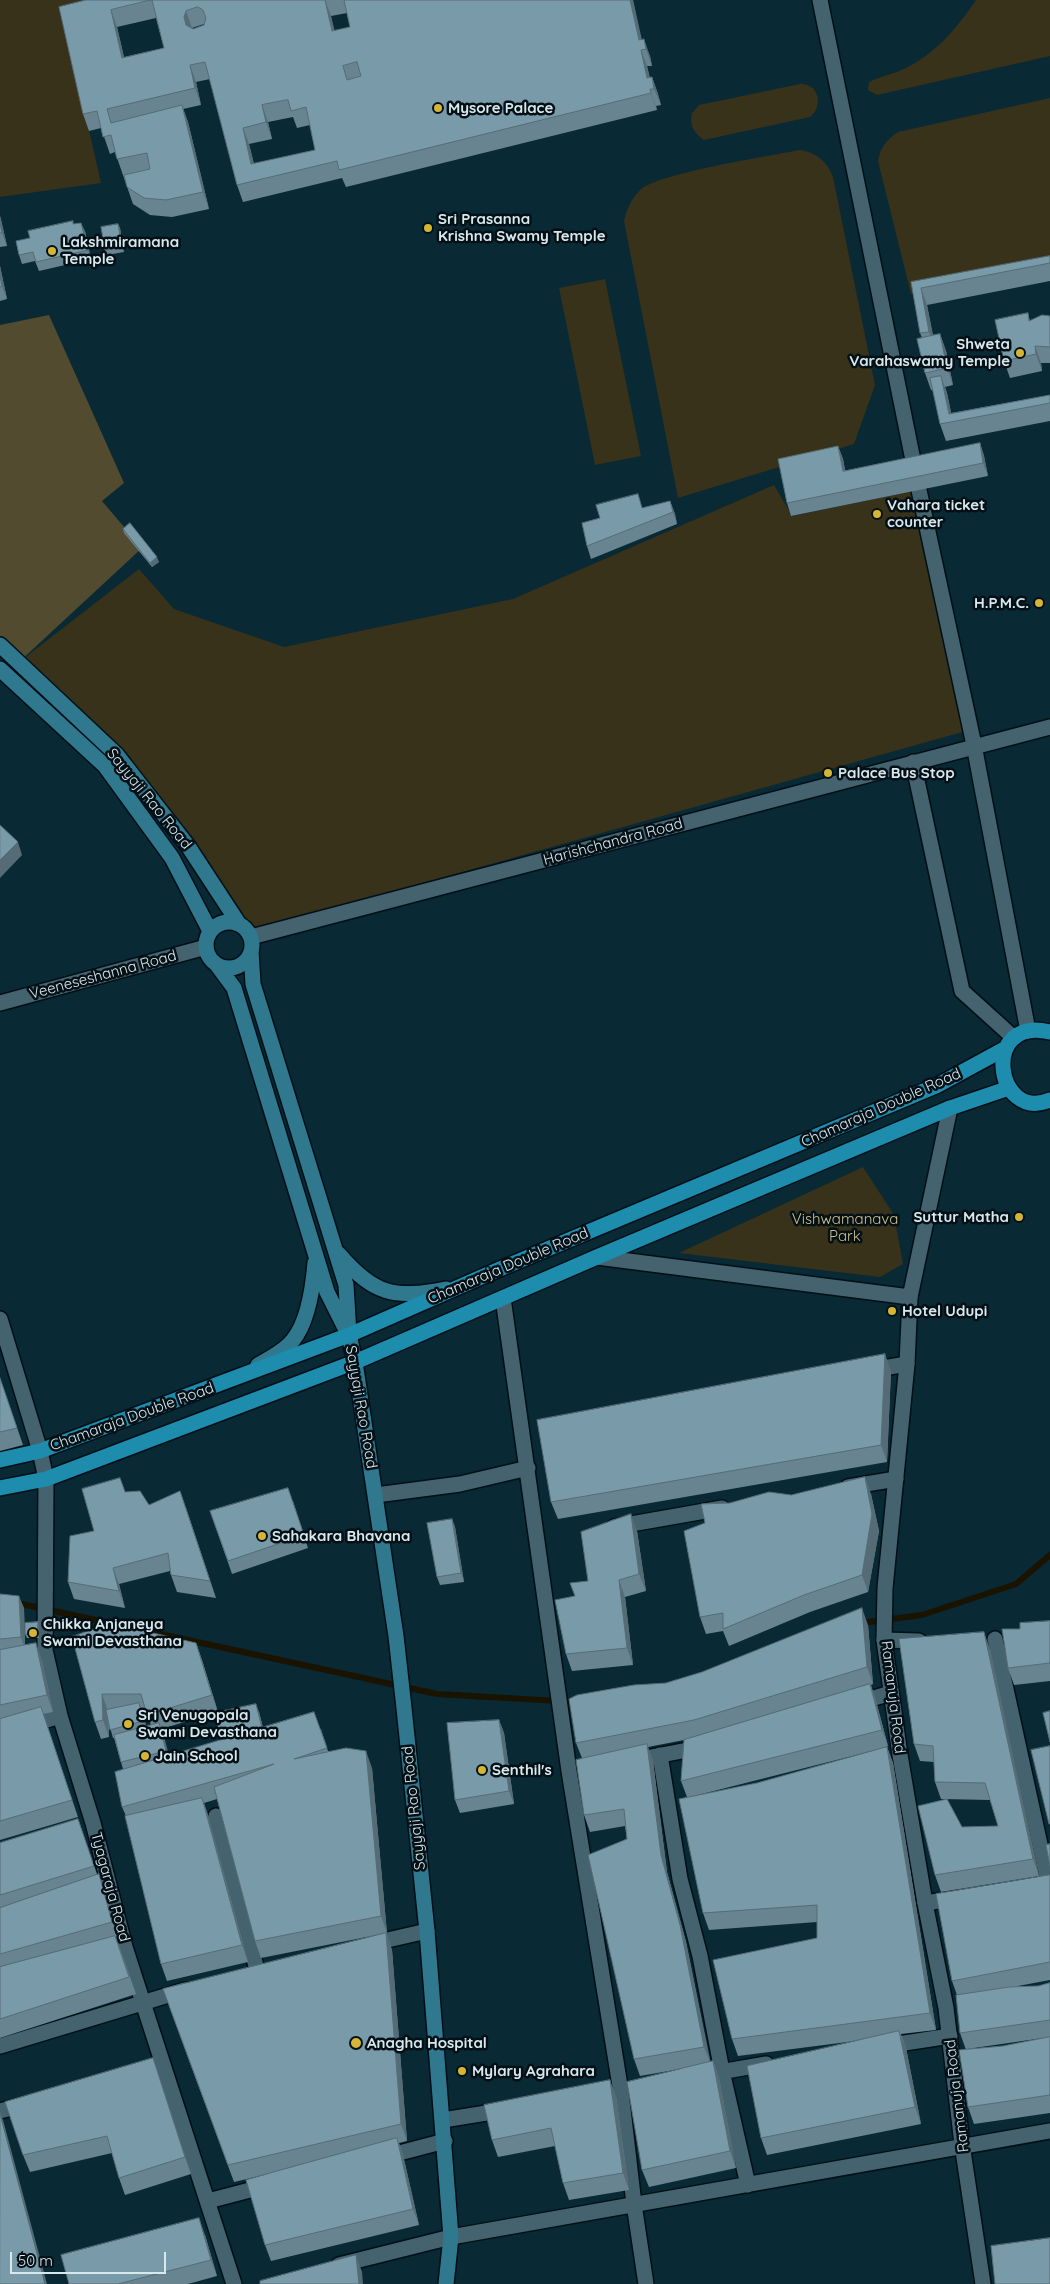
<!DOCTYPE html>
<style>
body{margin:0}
#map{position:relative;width:1050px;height:2284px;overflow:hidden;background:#092934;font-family:Quicksand,sans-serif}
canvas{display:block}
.scale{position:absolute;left:10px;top:2252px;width:156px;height:22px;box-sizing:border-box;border:2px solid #d7e8ef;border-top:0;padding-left:6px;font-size:15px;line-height:18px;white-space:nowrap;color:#d7e8ef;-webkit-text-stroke:4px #041015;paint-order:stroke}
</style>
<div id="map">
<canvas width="1050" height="2284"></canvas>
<div class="scale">50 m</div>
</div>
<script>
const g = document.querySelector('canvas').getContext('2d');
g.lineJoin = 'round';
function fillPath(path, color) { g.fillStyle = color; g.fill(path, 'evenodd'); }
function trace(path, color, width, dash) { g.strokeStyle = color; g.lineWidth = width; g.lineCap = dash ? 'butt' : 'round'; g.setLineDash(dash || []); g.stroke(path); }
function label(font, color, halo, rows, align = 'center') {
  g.font = font + ' Quicksand,sans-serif'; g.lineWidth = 5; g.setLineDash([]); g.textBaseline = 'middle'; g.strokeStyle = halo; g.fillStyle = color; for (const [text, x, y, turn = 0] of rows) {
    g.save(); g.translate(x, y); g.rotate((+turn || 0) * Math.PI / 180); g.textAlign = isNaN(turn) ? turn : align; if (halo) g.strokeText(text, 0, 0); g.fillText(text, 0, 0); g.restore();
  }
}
const green = new Path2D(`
 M0 0H151L65 24 101 183 0 197Z
 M976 0H1050V56L877 95 868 90 869 82C881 76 894 74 906 68 936 53 957 28 976 0Z
 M800 84C819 83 824 106 810 117L704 140C694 133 689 126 692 113L699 105Z
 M1050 98V263L911 294 878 161C880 148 887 139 898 132Z
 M800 150C817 153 827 161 833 177L875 385 854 444 678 498 624 221C627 209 631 199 640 190 658 173 770 156 800 150Z
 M605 279 641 456 595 465 559 288Z
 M774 485 792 516 919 490 966 731 248 932 135 778 18 663 139 569 174 609 284 647 513 599Z
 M863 1167 894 1215 903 1264 880 1277 679 1253Z`);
const forest = new Path2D(`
 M49 315 124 483 102 501 142 548 18 663 0 645V325Z`);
const stream = new Path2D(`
 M0 1602 22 1604 437 1694 576 1702
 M861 1623 922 1615 1016 1584 1050 1555`);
const pedestrian = new Path2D(`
 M820 0 915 470
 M919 490 974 745`);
const minor = new Path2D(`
 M974 745 1028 1031
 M913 762 962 991 1014 1038
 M0 1003 206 947
 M597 1257 910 1297
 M503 1298 569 1771 621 2092 634 2204 646 2284
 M0 1319 40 1451 46 1479 45 1650 60 1716 93 1823 125 1947 234 2284
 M871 1370 907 1364
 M848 1487 896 1479
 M376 1495 460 1484 528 1468
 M614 1527 722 1508
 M995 1639 1048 1881
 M884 1640 919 1641
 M857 1703 891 1693
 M0 1734 60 1716
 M660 1755 680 1879 700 1956 722 2071 748 2185
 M651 1757 703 1747
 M216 1816 257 1970
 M925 1903 958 1898
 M370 1944 427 1931
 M0 2046 185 1990
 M885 2046 950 2036
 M697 2076 766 2064
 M0 2111 27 2104
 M443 2120 505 2110
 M384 2157 445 2141
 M208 2201 269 2185
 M339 2265 451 2237 1050 2131`);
const tertiary = new Path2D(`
 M251 937 1050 727
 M950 1108 910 1297 907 1364 885 1588 884 1640 900 1755 925 1903 946 2008 962 2144 983 2284`);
const secondary = new Path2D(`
 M0 645 117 755 188 846 239 924
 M0 669 105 766 172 858 210 931
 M206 945a23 23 0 1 1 46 0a23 23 0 1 1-46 0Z
 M251 951 253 984 346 1285 349 1335 355 1362 396 1636 404 1708 427 1931 451 2237 446 2284
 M217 965 234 988 327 1292 346 1330
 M339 1254C374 1295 394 1299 446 1289
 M258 1365C270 1358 285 1351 293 1340 308 1322 313 1286 315 1263`);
const primary = new Path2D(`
 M1050 1032C980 1015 995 1123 1050 1100
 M0 1460 40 1451 349 1335 495 1271 938 1085 1006 1048
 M0 1488 46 1479 355 1362 597 1257 950 1108 1009 1088`);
const wall = new Path2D(`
 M86 0H633L641 39 650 56 652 66H647L650 78 652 77 658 94 661 105 656 106 657 110 346 187 342 178 243 202 237 185 210 79 196 82 201 105 183 109 188 122 209 209 172 217 150 215 133 204 115 152 110 154 101 128 89 131 83 114ZM347 13 350 27 334 31 331 16ZM156 18 164 48 124 57 117 27ZM204 24V25L193 29 192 28ZM293 117 297 128 310 125 315 150 254 164 249 144 272 139 268 122Z
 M0 216 7 246 0 247Z
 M74 224 85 231 91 259 39 271 35 261 22 264 19 255 30 238Z
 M118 224 120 228 124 252 107 255 105 250Z
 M1050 256V281L927 305 933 335 940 334 946 351 953 385 945 387 947 393 951 413 1050 395V421L946 441 940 424 933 390H931L925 373 922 338 920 333 911 282Z
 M0 266 7 299 0 301Z
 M1028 313 1030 321 1050 316V363H1041L1042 371 1010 378 1004 361Z
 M980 443 984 456 988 476 791 516 787 503 838 446 843 459 845 471Z
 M670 501 675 514 677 524 591 559 587 546 643 508Z
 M123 529 159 562 152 567 124 533Z
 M891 1371 887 1462 558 1519 551 1502Z
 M0 1378 23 1445 0 1451Z
 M120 1478 125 1492 149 1505 186 1508 216 1598 177 1592 171 1575 170 1571 119 1584 125 1608 74 1599 68 1582Z
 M871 1494 879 1531 868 1592 810 1612 729 1646 723 1631 706 1634 700 1617 705 1523 730 1503 791 1495Z
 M293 1501 308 1548 232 1574 210 1511Z
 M452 1519 455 1527 464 1582 440 1585 437 1577Z
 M637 1531 646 1591 625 1597 633 1665 572 1671 566 1654 575 1596Z
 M0 1594 24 1608 25 1645 42 1660 53 1712 43 1714 78 1817 0 1840Z
 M1050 1621V1681L1014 1685 1008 1668 1020 1629Z
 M38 1622 39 1627V1638H27L25 1634Z
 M868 1625 873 1684 871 1685 876 1701 888 1746 887 1747 893 1763 936 2030 901 2034 906 2048 921 2124 767 2155 761 2138 863 2040 738 2056 732 2039 817 1938V1922L709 1930 703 1913 687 1797 681 1781 684 1740 648 1747 653 1761 667 1872 686 1942 710 2062 713 2061 719 2078 736 2168 649 2187 642 2170 680 2069 640 2076 634 2059 627 1839 625 1826 590 1832 584 1815 582 1758 576 1743 666 1683ZM880 1749 757 1783 690 1797Z
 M72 1637 196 1643 202 1660 218 1712 161 1729 169 1756 221 1740 259 1712 263 1728 321 1729 328 1751 372 1768 387 1933 261 1958 255 1941 217 1799 204 1803 208 1815 248 1962 167 1981 161 1964 126 1816 122 1807 123 1769 114 1738H113L109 1724V1737L101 1739 95 1722ZM142 1711H146L151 1725 146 1726Z
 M990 1649 1039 1876 941 1892 935 1875 962 1827 998 1826 990 1800 941 1799 935 1782 934 1762 920 1761 914 1744Z
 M499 1720 504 1733 514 1804 460 1813 455 1800Z
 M78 1819 97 1874 105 1891 119 1939 117 1940 136 1994 0 2038V1843Z
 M1050 1875V1980L1018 1986H1038L1050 1983V2113L974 2124 968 2107 966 2050 960 2033 957 1995 952 1981ZM1043 2038 1003 2046 967 2049Z
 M386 1933 392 1950 407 2141 399 2143 403 2155 419 2225 271 2261 265 2245 273 2173 234 2182 169 2006Z
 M153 2058 191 2174 125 2195 119 2178 112 2153 30 2172 23 2155Z
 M616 2096 629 2190 569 2200 563 2183 555 2146 498 2157 492 2140Z
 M205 2235 217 2276 188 2284H69Z`);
const shadedWall = new Path2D(`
 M325 0 331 16 339 48 332 31Z
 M630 0H633L644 49 639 40Z
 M111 10 117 27 128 75 122 58Z
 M186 11 192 28 190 34 186 25 184 17Z
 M644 39 650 56 652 66 646 49Z
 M641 50 647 66 652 89 647 78Z
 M190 65 196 82 201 105 195 88Z
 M652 77 658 94 661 105 654 89Z
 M650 89 656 106 657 110 651 93Z
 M182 105 188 122 209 209 203 192Z
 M262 105 268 122 272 139 266 122Z
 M243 128 249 144 258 181 251 164Z
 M0 216 1 219 7 246 2 233 0 223Z
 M81 223 85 231 91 259 88 250Z
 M118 224 120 228 124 252 122 247Z
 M0 266 7 299 2 286 0 275Z
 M921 288 927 305 935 348 929 332Z
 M940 334 946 351 953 385 947 368Z
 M1035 346 1041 363 1042 371 1036 354Z
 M941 376 947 393 953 421 949 414Z
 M980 443 984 456 988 476 983 463Z
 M838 446 843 459 848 484 843 471Z
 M670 501 675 514 677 524 673 512Z
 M157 557 159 562 152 567 150 563Z
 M18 842 22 855 0 878V860Z
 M885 1354 891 1371 887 1462 881 1445Z
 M865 1477 871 1494 879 1531 868 1592 862 1575Z
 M180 1491 186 1508 216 1598 210 1581Z
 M631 1514 637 1531 646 1591 639 1574Z
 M452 1519 455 1527 464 1582 461 1573Z
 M113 1568 119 1584 125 1608 119 1591Z
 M619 1580 625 1597 633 1665 627 1648Z
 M19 1596 24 1608 25 1650 21 1637Z
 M862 1608 868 1625 873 1684 867 1667Z
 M38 1622 39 1627V1638L37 1634Z
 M984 1632 990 1649 1039 1876 1033 1859Z
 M36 1643 42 1660 53 1712 47 1695Z
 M196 1643 202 1660 218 1712 212 1695Z
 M870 1684 876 1701 888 1746 882 1730Z
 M102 1694 108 1711 109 1737 103 1720Z
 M139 1703 143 1711 147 1730 143 1721Z
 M256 1704 259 1712 267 1743 264 1735Z
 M41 1707 47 1724 78 1817 72 1800Z
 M499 1720 504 1733 514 1804 509 1791Z
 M159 1723 164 1736 171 1764 166 1751Z
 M647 1744 653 1761 667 1872 686 1942 711 2064 704 2047 661 1855Z
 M887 1747 893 1763 936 2030 930 2013Z
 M366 1751 372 1768 387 1933 381 1916Z
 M202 1798 208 1815 248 1962 242 1945Z
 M99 1874 105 1891 119 1939 112 1922Z
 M386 1933 392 1950 407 2141 401 2124Z
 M899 2031 906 2048 921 2124 915 2107Z
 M153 2058 159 2075 191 2174 185 2157Z
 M713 2061 719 2078 736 2168 730 2151Z
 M610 2080 616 2096 629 2190 623 2173Z
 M0 2111 3 2120 47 2284H45L0 2114Z
 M397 2138 403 2155 419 2225 413 2209Z
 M199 2218 205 2235 217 2276 211 2260Z
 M356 2255 362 2272 363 2284H359Z`);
const building = new Path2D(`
 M86 0H325L332 31 350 27 344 0H630L639 40 644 39 646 49 641 50 647 78 652 77 654 89H650L651 93 339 170 337 161 237 185 205 62 190 65 195 88 107 109 111 123 182 105 203 192 166 200 144 198 127 187 124 175 150 169 147 153 117 159 111 135 103 137 97 111 83 114 59 7ZM152 0 164 48 122 58 111 10ZM198 7 203 10 206 18 204 25 193 29 186 25 184 17 186 11ZM357 62 361 76 347 80 343 66ZM288 100 291 111 306 107 315 150 251 164 243 128 266 122 262 105Z
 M73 221V224L81 223 88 250 36 262 33 252 19 255 16 241 30 238 28 231Z
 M0 223 2 233H0Z
 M118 224 122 247 105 250 101 227Z
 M1050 256V263L921 288 929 332 920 333 911 282Z
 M0 275 2 286 0 287Z
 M1028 313 1029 321 1042 315 1050 316V347L1035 346 1036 354 1004 361 995 320Z
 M940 334 947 368 925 373 917 339Z
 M941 376 949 414 1050 395V403L940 424 930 378Z
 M980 443 983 463 787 503 778 459 838 446 843 471Z
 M638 494 642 508 670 501 673 512 587 546 582 523 600 518 596 505Z
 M130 523 157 557 150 563 123 529Z
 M0 825 18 842 0 860Z
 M885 1354 881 1445 551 1502 537 1420Z
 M0 1378 17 1428 0 1432Z
 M865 1477 872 1514 862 1575 804 1595 723 1629V1613L700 1617 684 1531 705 1523 701 1504 730 1503 769 1492 791 1495Z
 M120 1478 125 1492 140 1491 149 1505 180 1491 210 1581 171 1575 168 1553 113 1568 119 1591 68 1582 70 1536 94 1531 82 1489Z
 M288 1488 304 1535 228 1561 210 1511Z
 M631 1514 639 1574 619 1580 627 1648 566 1654 555 1600 575 1596 570 1583 588 1581 581 1532Z
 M452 1519 461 1573 437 1577 427 1523Z
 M0 1594 19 1596 21 1637 0 1639Z
 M862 1608 867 1667 694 1720 576 1743 569 1699 577 1695 634 1685 666 1683 702 1672Z
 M1050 1621V1663L1008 1668 1002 1629H1020V1623Z
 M38 1622 37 1634H25V1623Z
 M110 1623 196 1643 212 1695 147 1715 141 1694H102L103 1720 95 1722 72 1637Z
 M984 1632 1033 1859 935 1875 918 1806 947 1799 962 1827 998 1826 985 1783 935 1782 933 1746 914 1744 899 1639Z
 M36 1643 47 1695 0 1705V1650Z
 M870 1684 882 1730 681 1781 684 1740Z
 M139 1703 143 1721 110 1730 106 1710Z
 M256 1704 262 1728 221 1740 215 1713Z
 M41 1707 72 1800 0 1821V1719Z
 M1050 1711V1742L1043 1713Z
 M314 1712 327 1748 294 1759 346 1748 366 1751 381 1916 255 1941 214 1787 274 1764 122 1807 115 1772Z
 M499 1720 509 1791 455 1800 447 1723Z
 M159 1723 166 1751 121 1762 114 1735Z
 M647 1744 661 1855 680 1925 704 2047 634 2059 588 1855 627 1839 624 1809 584 1815 576 1760Z
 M1050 1746V1824H1049L1031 1750Z
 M887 1747 930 2013 732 2039 713 1960 817 1938V1905L703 1913 679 1799 757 1783Z
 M202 1798 242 1945 161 1964 125 1816Z
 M78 1819 94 1866 0 1895V1843Z
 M1050 1844V1866L1046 1845Z
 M99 1874 112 1922 0 1954V1908Z
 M1050 1875V1962L952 1981 936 1894Z
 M386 1933 401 2124 228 2165 163 1989Z
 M115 1936 129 1977 0 2019V1967Z
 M1050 1983V2020L960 2033 956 1995 1009 1987 1038 1986Z
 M899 2031 915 2107 761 2138 747 2066Z
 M1050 2037V2095L968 2107 959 2050 1003 2046Z
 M153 2058 185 2157 119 2178 107 2136 23 2155 5 2102Z
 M713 2061 730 2151 642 2170 627 2082Z
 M610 2080 623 2173 563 2183 551 2128 492 2140 484 2105Z
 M0 2114 45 2284H0Z
 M397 2138 413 2209 265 2245 246 2180Z
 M199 2218 211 2260 118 2284H69L61 2255Z
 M1050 2238V2284H995L991 2246Z
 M356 2255 359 2284H260V2281Z`);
const markers = [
 [438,108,5,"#d5b535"],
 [428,228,5,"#d5b535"],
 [52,251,5,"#d5b535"],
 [1020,353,5,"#d5b535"],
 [877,514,5,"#d5b535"],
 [1039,603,5,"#d5b535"],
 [828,773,5,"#d5b535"],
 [1019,1217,5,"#d5b535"],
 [892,1311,5,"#d5b535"],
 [262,1536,5,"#d5b535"],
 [33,1633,5,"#d5b535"],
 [128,1724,5,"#d5b535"],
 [145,1756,5,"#d5b535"],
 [482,1770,5,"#d5b535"],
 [356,2043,6,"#d5b535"],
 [462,2071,5,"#d5b535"]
];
const poiNames = [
 ["Mysore Palace",448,108],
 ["Sri Prasanna",438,219],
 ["Krishna Swamy Temple",438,236],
 ["Lakshmiramana",62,242],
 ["Temple",62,259],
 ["Shweta",1010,344,"right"],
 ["Varahaswamy Temple",1010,361,"right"],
 ["Vahara ticket",887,505],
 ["counter",887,522],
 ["H.P.M.C.",1029,603,"right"],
 ["Palace Bus Stop",838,773],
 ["Suttur Matha",1009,1217,"right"],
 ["Hotel Udupi",902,1311],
 ["Sahakara Bhavana",272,1536],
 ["Chikka Anjaneya",43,1624],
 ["Swami Devasthana",43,1641],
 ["Sri Venugopala",138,1715],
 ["Swami Devasthana",138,1732],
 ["Jain School",155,1756],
 ["Senthil's",492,1770],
 ["Anagha Hospital",367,2043],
 ["Mylary Agrahara",472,2071]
];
const streetNames = [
 ["Sayyaji Rao Road",149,799,51],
 ["Harishchandra Road",613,842,-15],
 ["Veeneseshanna Road",103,975,-15],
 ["Chamaraja Double Road",881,1108,-24],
 ["Chamaraja Double Road",508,1266,-23],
 ["Sayyaji Rao Road",361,1407,80],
 ["Chamaraja Double Road",132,1417,-20],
 ["Ramanuja Road",893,1697,83],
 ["Sayyaji Rao Road",414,1808,-96],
 ["Tyagaraja Road",110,1887,75],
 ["Ramanuja Road",957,2096,-97]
];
const parkNames = [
 ["Vishwamanava",845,1219],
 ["Park",845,1236]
];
fillPath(green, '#38321a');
fillPath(forest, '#524b30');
trace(stream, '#1a1300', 6);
trace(pedestrian, '#001019', 18);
trace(minor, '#001019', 18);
trace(tertiary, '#001019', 18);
trace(secondary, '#001019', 18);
trace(primary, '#001019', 18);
trace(pedestrian, '#44636f', 15);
trace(minor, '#44636f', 15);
trace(tertiary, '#44636f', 15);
trace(secondary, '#30788e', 15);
trace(primary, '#1d8cad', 15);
fillPath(wall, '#688490');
fillPath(shadedWall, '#556c76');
fillPath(building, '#799aa8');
trace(building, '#556c76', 1);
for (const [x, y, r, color] of markers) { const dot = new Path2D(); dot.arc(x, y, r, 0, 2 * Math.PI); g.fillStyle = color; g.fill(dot); trace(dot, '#041015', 2); }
label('bold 15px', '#d7e8ef', '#041015', poiNames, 'left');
label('15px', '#d7e8ef', '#041015', streetNames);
label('15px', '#cfc18b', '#041015', parkNames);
</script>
